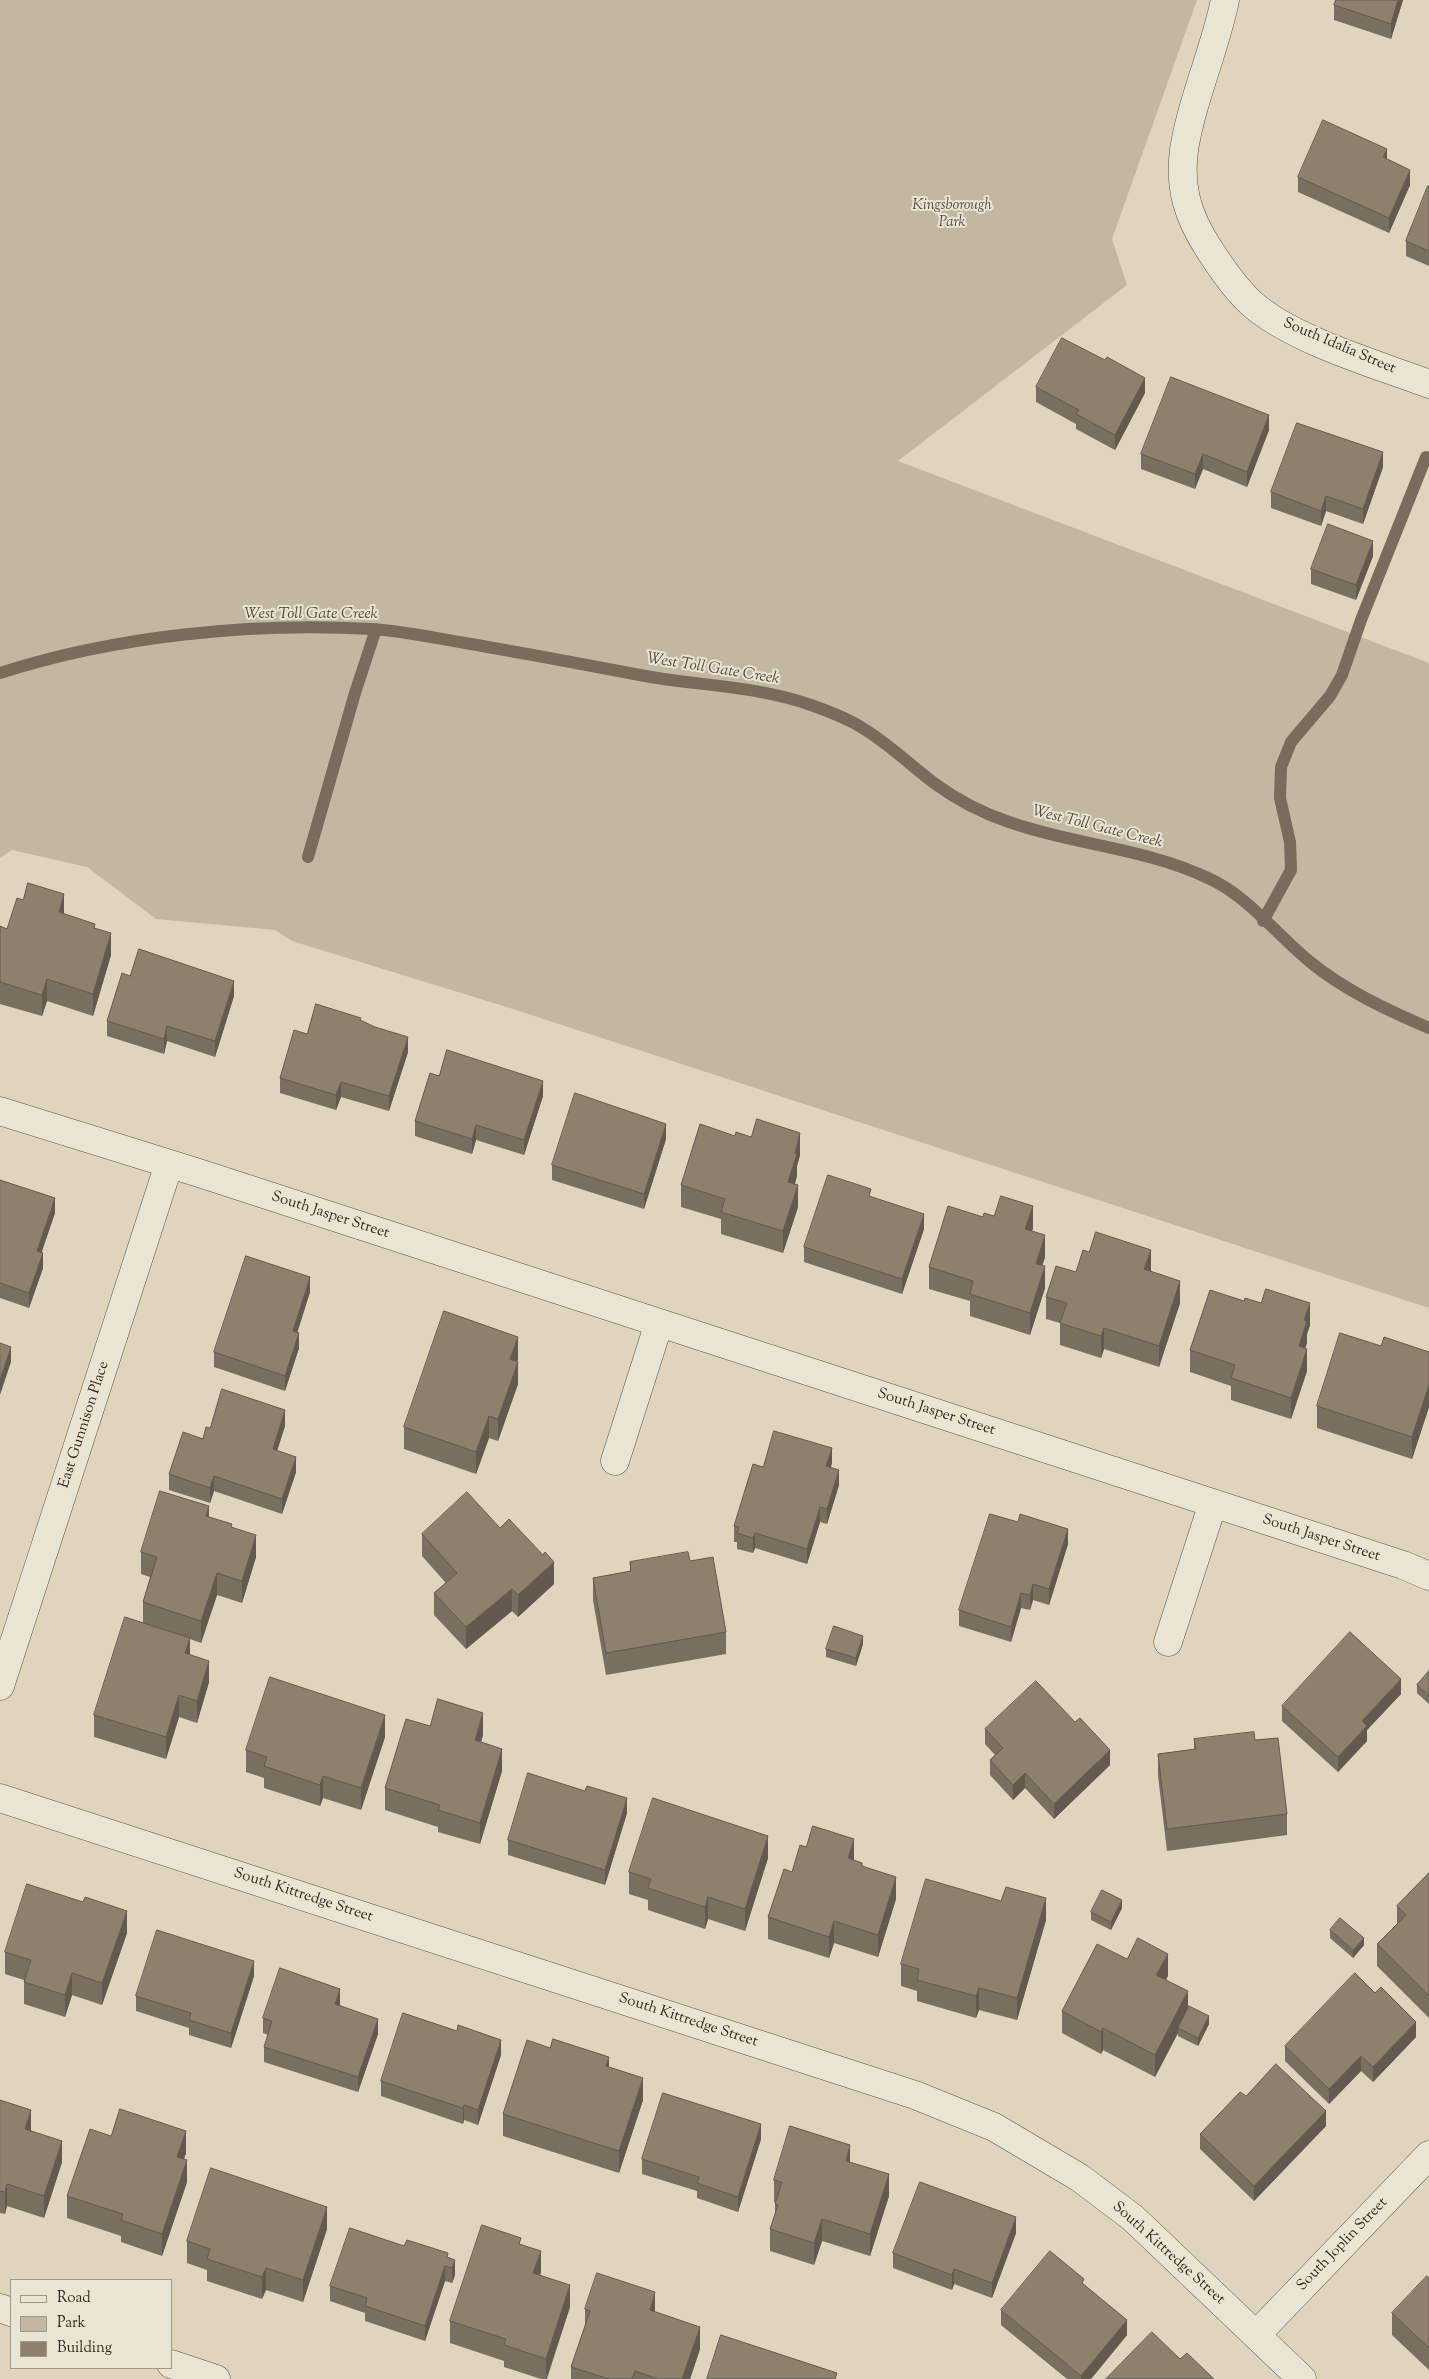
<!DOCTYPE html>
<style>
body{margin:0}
#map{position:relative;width:1429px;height:2379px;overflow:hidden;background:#dfd5bc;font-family:"Sorts Mill Goudy",serif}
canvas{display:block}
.legend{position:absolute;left:10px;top:2279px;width:162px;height:90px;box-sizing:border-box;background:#eae4d3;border:1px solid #a29889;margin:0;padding:6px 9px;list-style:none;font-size:15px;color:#35261a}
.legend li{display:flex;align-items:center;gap:10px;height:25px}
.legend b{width:25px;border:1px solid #a29889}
</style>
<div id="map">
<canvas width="1429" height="2379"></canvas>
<ul class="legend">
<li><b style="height:6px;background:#eae4d3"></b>Road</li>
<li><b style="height:14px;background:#c2b7a0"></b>Park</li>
<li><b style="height:14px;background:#8d816e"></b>Building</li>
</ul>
</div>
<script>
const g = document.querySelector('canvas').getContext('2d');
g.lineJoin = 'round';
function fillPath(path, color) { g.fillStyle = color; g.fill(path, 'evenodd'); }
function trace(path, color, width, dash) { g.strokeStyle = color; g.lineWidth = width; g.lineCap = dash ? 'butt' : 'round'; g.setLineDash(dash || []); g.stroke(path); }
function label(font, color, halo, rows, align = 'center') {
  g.font = font + ' "Sorts Mill Goudy",serif'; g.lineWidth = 4; g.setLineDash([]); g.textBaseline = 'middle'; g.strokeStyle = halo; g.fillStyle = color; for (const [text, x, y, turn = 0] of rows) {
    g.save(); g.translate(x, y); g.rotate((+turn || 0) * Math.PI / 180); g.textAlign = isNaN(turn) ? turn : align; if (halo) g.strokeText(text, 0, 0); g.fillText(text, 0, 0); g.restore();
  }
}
const green = new Path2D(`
 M0 0H1197L1112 239 1127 285 898 461 1429 663V1308L513 1009 292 941 275 930 156 919 87 867 12 850 0 858Z`);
const stream = new Path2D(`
 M0 673C115 636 252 622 372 629 405 631 439 639 471 644 529 654 587 665 645 676 701 686 757 686 811 705 825 710 841 716 854 723 883 739 908 763 934 783 957 800 982 813 1009 822 1074 845 1145 848 1208 878 1248 896 1275 933 1309 961 1344 990 1387 1010 1429 1028
 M308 857 355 693 376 629
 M1263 921 1291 870 1290 842 1280 798 1281 767 1291 742 1330 696 1342 675 1361 620 1426 457`);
const minor = new Path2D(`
 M1225 0C1215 50 1192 99 1184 150 1179 188 1188 217 1209 249 1221 268 1234 287 1251 303 1292 340 1376 364 1429 384
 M0 1111 199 1173 1403 1565 1429 1576
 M615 1461 659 1323
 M1168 1642 1213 1503
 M0 1686 169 1164
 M0 1798 915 2095 994 2127 1080 2178 1133 2218 1302 2379
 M0 2308 11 2312
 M1256 2335 1429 2155
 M171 2364 216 2379`);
const wall = new Path2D(`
 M1336 0H1403L1391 39 1334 20V5Z
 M1387 159 1410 185 1389 233 1298 192V177Z
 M1429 186V266L1406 256V241Z
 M1036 387 1145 393 1115 450 1076 429V424L1036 402Z
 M1269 430 1247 487 1203 469 1195 489 1141 469V454Z
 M1383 467 1363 524 1326 511 1321 526 1271 508V492Z
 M1373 556 1356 600 1311 584V569Z
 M64 914 95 928 111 955 93 1016 47 1001 42 1016 0 1004V926L7 929Z
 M130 976 234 996 215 1057 167 1041 164 1054 107 1036V1021Z
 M361 1021 408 1052 389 1111 341 1097 336 1110 280 1093V1078L307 1034Z
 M439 1076 543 1096 524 1155 476 1140 472 1154 415 1136V1121Z
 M735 1136 751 1137 800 1155 797 1166V1176L795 1184 798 1207 783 1253 721 1234V1219L681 1207V1185Z
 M666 1139 644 1209 552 1180V1165Z
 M0 1180 55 1213 41 1252 43 1268 29 1308 0 1298Z
 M983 1217 1033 1228 1032 1231 1045 1257 1042 1266 1045 1288 1030 1335 970 1316V1301L929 1289V1267Z
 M924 1229 902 1294 804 1262V1247Z
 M1151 1271 1180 1303 1159 1367 1104 1349 1101 1358 1060 1345V1323L1046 1319V1297L1076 1272Z
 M310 1292 297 1333 299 1348 285 1391 214 1367V1352Z
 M1310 1325 1307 1334V1343L1305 1348 1307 1371 1291 1419 1231 1400V1386L1190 1372V1350Z
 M1381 1346 1429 1352V1407L1412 1459 1317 1428V1406Z
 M518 1359 517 1362 518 1384 498 1441 489 1438 476 1474 404 1449V1427Z
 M285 1426 277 1450 296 1472 282 1514 214 1491 210 1503 169 1490V1474L203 1439 210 1428Z
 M832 1463 831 1467 839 1485 827 1524 820 1522 807 1564 755 1548 753 1553 737 1549V1542H734V1526L763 1467Z
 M209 1517 232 1528 256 1557 242 1603 217 1595 201 1643 190 1639V1655L209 1682 197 1723 179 1717 166 1759 94 1737V1715L143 1623V1602L150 1577 141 1574V1552Z
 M500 1528 554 1584 518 1617 512 1611 466 1649 434 1615V1593L446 1583 422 1556V1534Z
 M1068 1544 1049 1605 1033 1600 1030 1610 1021 1608 1011 1642 959 1626V1610Z
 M690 1561 726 1632V1654L606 1675 593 1600V1578L630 1571V1562Z
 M863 1644 856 1666 826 1657V1649Z
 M1429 1671V1704L1417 1693V1685Z
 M1401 1694 1367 1730V1741L1338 1772 1282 1721V1706Z
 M430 1726 483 1735 481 1742 502 1771 480 1844 438 1832V1827L385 1810V1788Z
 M985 1729 1110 1765 1054 1819 1025 1788 1013 1800 990 1775V1760L995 1755 985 1744Z
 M385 1737 361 1810 323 1798 320 1806 264 1788V1778L246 1772V1750Z
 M1194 1739 1255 1740 1287 1814V1835L1167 1851 1158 1776V1754L1194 1749Z
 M627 1813 605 1885 508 1855V1840Z
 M768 1858 745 1931 708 1919 705 1929 648 1910V1900L629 1894V1872Z
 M854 1860 862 1866 896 1899 878 1957 834 1943 829 1958 768 1939V1917L792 1872Z
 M1429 1873V2018L1377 1966V1944L1397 1924V1906Z
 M1001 1901 1046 1920 1017 2020 979 2010 976 2018 917 2001V1991L901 1986V1964Z
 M1122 1908 1111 1930 1091 1920V1912Z
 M1330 1930 1364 1945 1353 1958 1330 1938Z
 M127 1933 102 2005 72 1995 65 2017 24 2004V1980L5 1974V1952Z
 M1127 1959 1168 1976 1166 1979 1188 2007 1209 2024 1198 2046 1178 2036V2033L1155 2077 1103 2050 1101 2054 1062 2033V2011Z
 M254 1976 231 2048 189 2035V2028L136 2011V1996Z
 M340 2004V2005L378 2034 358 2092 264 2062V2047L268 2035 263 2033V2018Z
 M457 2031 501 2055 478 2125 464 2120 463 2124 381 2096V2081Z
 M1416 2037 1373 2082 1361 2071 1329 2104 1285 2061V2046Z
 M1246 2096 1326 2126 1254 2201 1200 2149V2134Z
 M0 2100 31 2130 62 2162 44 2218 7 2206 5 2214 0 2213Z
 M643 2100 619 2173 503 2136V2114Z
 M111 2136 186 2153 184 2159 187 2182 162 2256 121 2242V2236L67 2218V2196Z
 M761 2139 738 2212 697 2198V2191L642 2174V2159Z
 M850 2162 889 2196 870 2256 822 2241 814 2265 770 2251V2229L775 2216V2202H774V2180Z
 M327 2229 303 2302 266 2290 262 2299 207 2281V2270L187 2263V2241Z
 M1016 2233 992 2298 954 2284 952 2290 893 2268V2253Z
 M521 2244 541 2272 540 2275 570 2307 547 2379H541L504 2367V2361L450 2343V2321Z
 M404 2246 448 2258 455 2275 452 2283 445 2281 425 2341 365 2321V2313L330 2301V2286Z
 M1429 2278V2370L1392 2335V2313Z
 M1084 2285 1127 2335 1091 2379H1067L1001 2325V2310Z
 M585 2309 655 2312 700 2349 690 2379H571V2367L585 2327Z`);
const shadedWall = new Path2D(`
 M1398 0H1403L1391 39V24Z
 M1387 149V164L1383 157Z
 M1410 170V185L1389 233V218Z
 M1145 378V393L1115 450V435Z
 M1269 415V430L1247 487V472Z
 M1383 452V467L1363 524V509Z
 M1203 454V469L1195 489V474Z
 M1326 496V511L1321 526V511Z
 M1373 541V556L1356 600V585Z
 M64 894V916L59 912Z
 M111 933V955L93 1016V994Z
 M47 979V1001L42 1016V995Z
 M234 981V996L215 1057V1041Z
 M167 1026V1041L164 1054V1039Z
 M408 1037V1052L389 1111V1096Z
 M543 1081V1096L524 1155V1140Z
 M341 1082V1097L336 1110V1095Z
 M666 1124V1139L644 1209V1194Z
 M476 1125V1140L472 1154V1139Z
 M800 1133V1155L797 1166V1176L788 1204V1182L795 1153Z
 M798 1185V1207L783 1253V1231Z
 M55 1198V1213L37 1266V1251Z
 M1033 1206V1228L1025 1251V1229Z
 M924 1214V1229L902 1294V1279Z
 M1045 1235V1257L1036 1286V1264Z
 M1151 1250V1272L1144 1269Z
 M43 1253V1268L29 1308V1293Z
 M1045 1266V1288L1030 1335V1313Z
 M310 1277V1292L293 1346V1331Z
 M1180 1281V1303L1159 1367V1346Z
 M1310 1303V1325L1307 1334V1343L1299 1368V1346L1304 1320Z
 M1104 1328V1349L1101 1358V1336Z
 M299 1333V1348L285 1391V1376Z
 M518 1337V1359L510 1381V1359Z
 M11 1347V1362L0 1395V1380Z
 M1307 1349V1371L1291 1419V1398Z
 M518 1362V1384L498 1441V1419Z
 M1429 1385V1407L1412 1459V1437Z
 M285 1410V1426L273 1464V1449Z
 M489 1416V1438L476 1474V1452Z
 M832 1448V1463L826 1481V1466Z
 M296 1457V1472L282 1514V1499Z
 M839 1470V1485L827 1524V1509Z
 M214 1476V1491L210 1503V1488Z
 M209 1506V1528L206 1516Z
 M820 1507V1522L807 1564V1549Z
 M1068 1529V1544L1049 1605V1589Z
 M755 1533V1548L753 1553V1538Z
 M256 1535V1557L242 1603V1581Z
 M554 1562V1584L518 1617V1595Z
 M217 1573V1595L201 1643V1621Z
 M1033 1584V1600L1030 1610V1595Z
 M512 1589V1611L466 1649V1627Z
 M1021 1593V1608L1011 1642V1627Z
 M863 1636V1644L856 1666V1658Z
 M190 1638V1660L185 1653Z
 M209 1661V1682L197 1723V1701Z
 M1401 1679V1694L1367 1730V1741L1338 1772V1757L1362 1721Z
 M179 1695V1717L166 1759V1737Z
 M483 1713V1735L475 1762V1740Z
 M385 1715V1737L361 1810V1788Z
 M502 1749V1771L480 1844V1823Z
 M1110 1750V1765L1054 1819V1804Z
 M1025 1773V1788L1013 1800V1785Z
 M323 1776V1798L320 1806V1785Z
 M627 1798V1813L605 1885V1870Z
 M768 1836V1858L745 1931V1909Z
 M854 1839V1861L848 1858Z
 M896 1877V1899L878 1957V1935Z
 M708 1897V1919L705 1929V1907Z
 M1046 1898V1920L1017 2020V1998Z
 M1122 1900V1908L1111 1930V1922Z
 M127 1911V1933L102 2005V1983Z
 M834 1921V1943L829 1958V1937Z
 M1364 1938V1945L1353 1958V1950Z
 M1168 1954V1976L1156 1997V1975Z
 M254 1961V1976L231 2048V2033Z
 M72 1973V1995L65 2017V1995Z
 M979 1988V2010L976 2018V1996Z
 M340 1989V2004L335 2019V2004Z
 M1188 1991V2013L1178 2028V2033L1155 2077V2055Z
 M1209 2016V2024L1198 2046V2038Z
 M378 2019V2034L358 2092V2077Z
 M1416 2022V2037L1373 2082V2067Z
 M1103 2028V2050L1101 2054V2032Z
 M501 2040V2055L478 2125V2110Z
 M1361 2056V2071L1329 2104V2089Z
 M609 2057V2079L606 2066Z
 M643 2078V2100L619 2173V2151Z
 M464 2105V2120L463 2124V2108Z
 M31 2110V2132L25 2129Z
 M1326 2111V2126L1254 2201V2186Z
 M761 2124V2139L738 2212V2197Z
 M186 2131V2153L177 2179V2157Z
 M62 2141V2162L44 2218V2196Z
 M850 2145V2167L846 2161Z
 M187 2160V2182L162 2256V2234Z
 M889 2174V2196L870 2256V2234Z
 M7 2184V2206L5 2214V2192Z
 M327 2207V2229L303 2302V2280Z
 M1016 2217V2233L992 2298V2283Z
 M822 2219V2241L814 2265V2243Z
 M541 2251V2272L533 2295V2273Z
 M455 2260V2275L452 2283V2268Z
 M445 2266V2281L425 2341V2326Z
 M266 2268V2290L262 2299V2277Z
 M954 2269V2284L952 2290V2275Z
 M570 2285V2307L546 2379V2359Z
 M655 2292V2314L650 2310Z
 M1127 2320V2335L1091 2379H1081V2376Z
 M700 2327V2349L690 2379H682Z`);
const building = new Path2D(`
 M1336 0H1398L1391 24 1334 5Z
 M1323 120 1387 149 1383 157 1410 170 1389 218 1298 177Z
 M1428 186H1429V251L1406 241Z
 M1062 338 1105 360 1107 357 1145 378 1115 435 1076 414 1079 410 1036 387Z
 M1171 377 1269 415 1247 472 1203 454 1195 474 1141 454Z
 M1297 423 1383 452 1363 509 1326 496 1321 511 1271 492Z
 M1328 524 1373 541 1356 585 1311 569Z
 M28 883 64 894 59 912 95 924 94 928 111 933 93 994 47 979 42 995 0 982V926L7 929 17 898 23 900Z
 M139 949 234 981 215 1041 167 1026 164 1039 107 1021 122 973 130 976Z
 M316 1004 361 1018 360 1020 375 1027 408 1037 389 1096 341 1082 336 1095 280 1078 294 1030 307 1034Z
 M447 1050 543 1081 524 1140 476 1125 472 1139 415 1121 430 1073 439 1076Z
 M575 1093 666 1124 644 1194 552 1165Z
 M757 1119 800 1133 795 1153 797 1154 788 1182 798 1185 783 1231 721 1212 725 1199 681 1185 700 1124 735 1136 736 1132 751 1137Z
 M828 1175 871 1189 869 1196 924 1214 902 1279 804 1247Z
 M0 1180 55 1198 37 1251 43 1253 29 1293 0 1283Z
 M1001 1196 1033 1206 1025 1229 1045 1235 1036 1264 1045 1266 1030 1313 970 1294 973 1281 929 1267 948 1206 983 1217 984 1213 994 1216Z
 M1096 1232 1151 1250 1144 1269 1180 1281 1159 1346 1104 1328 1101 1336 1060 1323 1067 1303 1046 1297 1056 1266 1076 1272 1083 1250 1089 1252Z
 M246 1256 310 1277 293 1331 299 1333 285 1376 214 1352Z
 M1266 1289 1310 1303 1304 1320 1307 1321 1299 1346 1307 1349 1291 1398 1231 1378 1235 1365 1190 1350 1210 1290 1244 1301 1245 1298 1261 1303Z
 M444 1311 518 1337 510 1359 518 1362 498 1419 489 1416 476 1452 404 1427Z
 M1340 1333 1381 1346 1384 1337 1429 1352V1385L1412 1437 1317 1406Z
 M0 1343 11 1347 0 1380Z
 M222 1389 285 1410 273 1449 296 1457 282 1499 214 1476 210 1488 169 1474 183 1432 203 1439 206 1427 210 1428Z
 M774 1431 832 1448 826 1466 839 1470 827 1509 820 1507 807 1549 755 1533 753 1538 737 1533 739 1527 734 1526 753 1464 763 1467Z
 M160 1491 209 1506 206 1516 232 1524 231 1527 256 1535 242 1581 217 1573 201 1621 143 1602 157 1557 141 1552Z
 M467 1492 500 1528 509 1519 543 1555 545 1552 554 1562 518 1595 512 1589 466 1627 434 1593 457 1573 422 1534Z
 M990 1514 1018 1522 1020 1514 1068 1529 1049 1589 1033 1584 1030 1595 1021 1593 1011 1627 959 1610Z
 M688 1552 690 1561 713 1557 726 1632 606 1653 593 1578 631 1571 630 1562Z
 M125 1617 190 1638 185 1653 209 1661 197 1701 179 1695 166 1737 94 1715Z
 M834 1626 863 1636 856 1658 826 1649Z
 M1350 1632 1401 1679 1362 1721 1367 1726 1338 1757 1282 1706Z
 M1429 1671V1696L1417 1685Z
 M270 1677 385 1715 361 1788 323 1776 320 1785 264 1766 267 1757 246 1750Z
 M1036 1681 1075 1722 1080 1718 1110 1750 1054 1804 1025 1773 1013 1785 990 1760 1003 1748 985 1729Z
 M438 1699 483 1713 475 1740 502 1749 480 1823 438 1810 440 1805 385 1788 406 1719 430 1726Z
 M1254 1732 1255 1740 1278 1738 1287 1814 1167 1829 1158 1754 1196 1749 1194 1739Z
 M528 1773 585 1791 587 1786 627 1798 605 1870 508 1840Z
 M653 1798 768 1836 745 1909 708 1897 705 1907 648 1888 651 1879 629 1872Z
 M813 1826 854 1839 848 1858 862 1863V1866L896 1877 878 1935 834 1921 829 1937 768 1917 784 1869 792 1872 800 1845 806 1847Z
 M1429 1873V1996L1377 1944 1406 1915 1397 1906Z
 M926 1879 1001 1901 1006 1887 1046 1898 1017 1998 979 1988 976 1996 917 1980 919 1969 901 1964Z
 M27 1884 83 1902 85 1897 127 1911 102 1983 72 1973 65 1995 24 1982 31 1960 5 1952Z
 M1102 1890 1122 1900 1111 1922 1091 1912Z
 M1340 1918 1364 1938 1353 1950 1330 1930Z
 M157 1930 254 1961 231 2033 189 2020 191 2013 136 1996Z
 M1138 1938 1168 1954 1156 1975 1188 1991 1155 2055 1103 2028 1101 2032 1062 2011 1097 1944 1127 1959Z
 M280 1968 340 1989 335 2004 378 2019 358 2077 264 2047 272 2021 263 2018Z
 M1355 1973 1375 1993 1381 1987 1416 2022 1373 2067 1361 2056 1329 2089 1285 2046Z
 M1189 2006 1209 2016 1198 2038 1178 2028Z
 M403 2013 457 2031 458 2025 501 2040 478 2110 464 2105 463 2108 381 2081Z
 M553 2039 609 2057 606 2066 643 2078 619 2151 503 2114 527 2040 550 2048Z
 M1276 2064 1326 2111 1254 2186 1200 2134 1240 2092 1246 2096Z
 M663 2093 761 2124 738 2197 697 2183 699 2177 642 2159Z
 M0 2100 31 2110 25 2129 62 2141 44 2196 7 2184 5 2192 0 2191Z
 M120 2109 186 2131 177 2157 187 2160 162 2234 121 2220 123 2214 67 2196 90 2129 111 2136Z
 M790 2126 850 2145 846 2161 889 2174 870 2234 822 2219 814 2243 770 2229 778 2205 775 2204 782 2182 774 2180Z
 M211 2168 327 2207 303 2280 266 2268 262 2277 207 2259 210 2249 187 2241Z
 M920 2182 1016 2217 992 2283 954 2269 952 2275 893 2253Z
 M482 2225 521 2238 519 2244 541 2251 533 2273 570 2285 546 2359 504 2345 506 2339 450 2321Z
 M350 2228 404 2246 407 2240 448 2253 447 2257 455 2260 452 2268 445 2266 425 2326 365 2306 367 2298 330 2286Z
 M1050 2251 1084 2279 1082 2283 1127 2320 1081 2376 1001 2310Z
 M597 2273 655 2292 650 2310 700 2327 682 2379H658L635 2371 632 2379H609L571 2367 590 2311 585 2309Z
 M1427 2276 1429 2278V2348L1392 2313Z
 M1152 2332 1180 2359 1187 2353 1214 2379H1106Z
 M721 2335 837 2373 835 2379H707Z`);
const parkNames = [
 ["Kingsborough",952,206],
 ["Park",952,223]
];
const streetNames = [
 ["South Idalia Street",1339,347,23],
 ["South Jasper Street",330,1216,18],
 ["South Jasper Street",936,1413,18],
 ["East Gunnison Place",85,1425,-72],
 ["South Jasper Street",1321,1539,18],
 ["South Kittredge Street",303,1896,18],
 ["South Kittredge Street",688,2021,18],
 ["South Joplin Street",1343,2245,-46],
 ["South Kittredge Street",1168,2254,42]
];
const waterNames = [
 ["West Toll Gate Creek",311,615],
 ["West Toll Gate Creek",713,670,9],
 ["West Toll Gate Creek",1097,828,14]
];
fillPath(green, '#c2b7a0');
trace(stream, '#786c5a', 12);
trace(minor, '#605242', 29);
trace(minor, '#eae4d3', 28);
fillPath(wall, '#796f5f');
fillPath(shadedWall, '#635a4d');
fillPath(building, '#8d816e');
trace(building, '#635a4d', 1);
label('italic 15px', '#584a3c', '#eae4d3', parkNames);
label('15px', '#35261a', '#eae4d3', streetNames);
label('italic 16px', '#57493a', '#eae4d3', waterNames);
</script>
